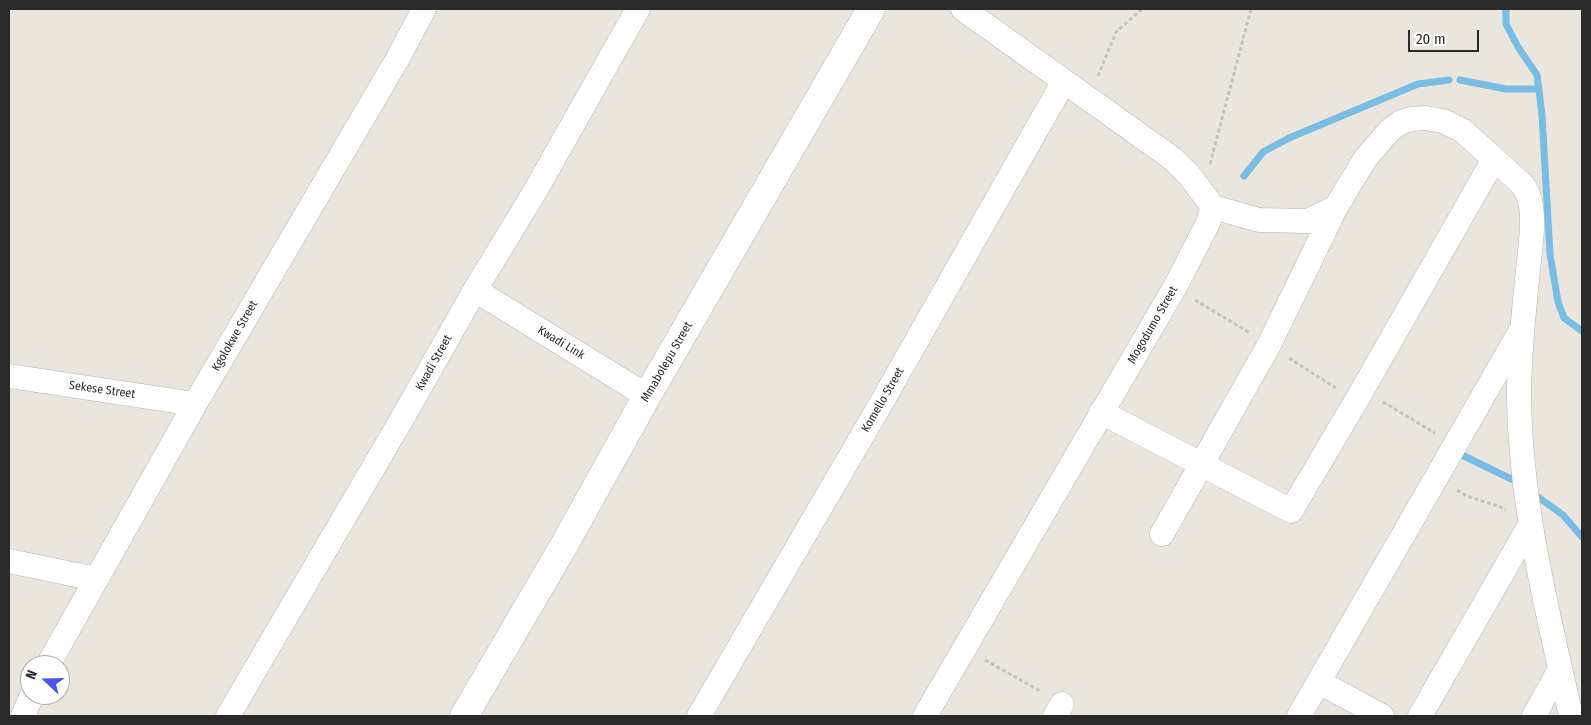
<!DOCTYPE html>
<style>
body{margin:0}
#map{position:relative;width:1591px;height:725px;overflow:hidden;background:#ebe6dd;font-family:"Fira Sans Condensed",sans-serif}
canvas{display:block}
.frame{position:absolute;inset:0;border:10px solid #2a2a2a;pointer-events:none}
.north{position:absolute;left:20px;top:655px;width:50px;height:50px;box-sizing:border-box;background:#fff;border:1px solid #aaa;border-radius:50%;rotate:291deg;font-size:14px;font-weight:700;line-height:20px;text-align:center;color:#2a2a2a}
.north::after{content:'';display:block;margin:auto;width:18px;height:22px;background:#4b57ea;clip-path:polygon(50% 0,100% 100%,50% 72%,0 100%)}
.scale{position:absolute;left:1408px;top:30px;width:71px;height:22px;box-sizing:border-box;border:2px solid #2a2a2a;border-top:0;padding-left:6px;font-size:15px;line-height:18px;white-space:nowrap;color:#2a2a2a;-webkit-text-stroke:4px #fff;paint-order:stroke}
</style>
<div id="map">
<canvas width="1591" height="725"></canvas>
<div class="frame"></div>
<div class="north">N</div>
<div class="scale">20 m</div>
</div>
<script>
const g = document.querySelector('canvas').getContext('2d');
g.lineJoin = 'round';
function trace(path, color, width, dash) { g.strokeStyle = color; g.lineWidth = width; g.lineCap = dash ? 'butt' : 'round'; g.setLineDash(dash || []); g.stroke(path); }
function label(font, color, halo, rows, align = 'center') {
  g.font = font + ' "Fira Sans Condensed",sans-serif'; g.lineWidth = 5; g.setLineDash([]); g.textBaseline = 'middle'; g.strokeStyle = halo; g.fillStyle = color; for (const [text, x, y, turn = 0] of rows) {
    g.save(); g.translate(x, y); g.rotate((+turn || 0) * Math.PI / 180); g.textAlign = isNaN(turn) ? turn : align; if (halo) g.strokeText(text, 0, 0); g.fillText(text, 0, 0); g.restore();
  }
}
const stream = new Path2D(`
 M1506 9V24L1518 47 1537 75 1542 115 1550 254 1558 302 1564 318 1582 331
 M1460 80 1506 89H1539
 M1244 176 1263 152 1289 138 1418 84 1449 80
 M1460 454 1511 479
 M1538 497 1563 515 1582 537`);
const path = new Path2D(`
 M1098 76 1116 32 1142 9
 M1210 164 1251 9
 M1195 300 1250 333
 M1289 358 1336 388
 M1383 402 1435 433
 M1457 490C1472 501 1490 501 1506 510
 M985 660 1042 692`);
const street = new Path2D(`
 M1213 207 1259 220 1308 221 1336 207
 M475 290 647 396
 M9 376 195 404
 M1101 412 1291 511 1359 396 1494 159
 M1162 534 1269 345 1336 207 1365 159 1389 131 1401 122 1412 119 1425 118 1443 121 1463 131 1523 185C1527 192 1530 197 1531 206 1534 227 1530 249 1528 270 1524 311 1519 353 1519 395 1520 504 1547 610 1571 716
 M9 561 96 579
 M48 665 195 404 398 58 424 9
 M1319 682 1382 716
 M23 716 32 695
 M228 716 403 417 475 290 534 193 638 9
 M699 716 879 407 1064 81
 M925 716 1175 287 1208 223 1213 207 1190 176 1173 159 963 9
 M1055 716 1062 704
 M1299 716 1520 332
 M1420 716 1530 525
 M1534 716 1560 669`);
const secondary = new Path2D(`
 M464 716 563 547 647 396 871 9`);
const streetNames = [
 ["Mogodumo Street",1153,325,-60],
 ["Kgolokwe Street",235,336,-60],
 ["Kwadi Link",561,343,31],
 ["Mmabolepu Street",667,362,-60],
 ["Kwadi Street",434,363,-61],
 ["Sekese Street",102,390,8],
 ["Komello Street",883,400,-60]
];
trace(stream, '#79bce4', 7);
trace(street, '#b1b2bc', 25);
trace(secondary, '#b1b2bc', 29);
trace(path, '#c3c3c3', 3, [4, 2.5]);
trace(street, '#fff', 24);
trace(secondary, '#fff', 28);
label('12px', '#2a2a2a', '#fff', streetNames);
</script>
